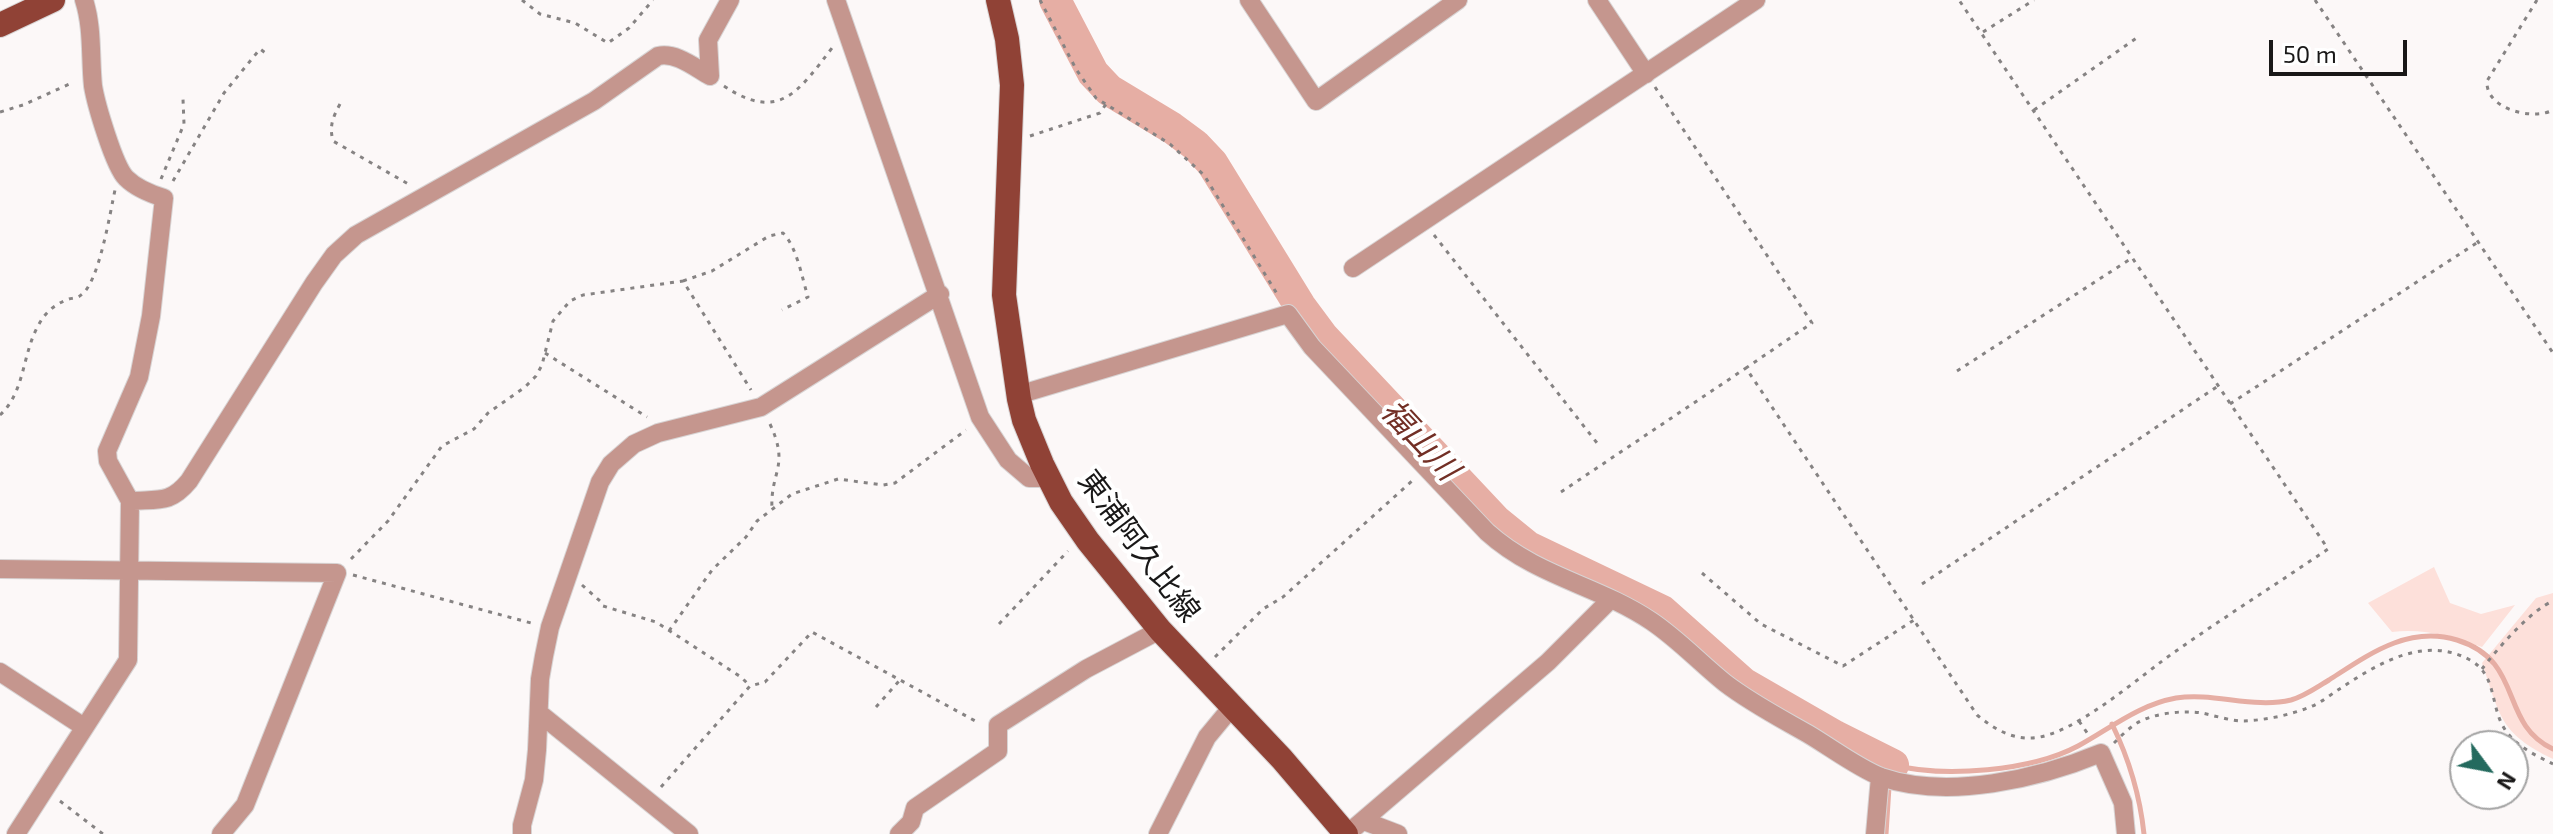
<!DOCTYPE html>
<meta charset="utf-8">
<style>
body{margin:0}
#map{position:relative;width:2553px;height:834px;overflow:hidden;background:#fcf8f8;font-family:"Exo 2",sans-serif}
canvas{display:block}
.north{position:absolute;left:2449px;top:730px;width:80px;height:80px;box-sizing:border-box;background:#fff;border:2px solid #a3a3a3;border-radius:50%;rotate:122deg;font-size:22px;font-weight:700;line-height:32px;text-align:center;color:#191818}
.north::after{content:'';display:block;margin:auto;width:28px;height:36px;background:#246a5e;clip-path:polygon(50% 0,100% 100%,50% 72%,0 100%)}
.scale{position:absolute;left:2269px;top:40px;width:138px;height:36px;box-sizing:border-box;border:4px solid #191818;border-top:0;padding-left:10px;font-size:24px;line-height:28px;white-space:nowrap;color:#191818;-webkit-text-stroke:6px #fff;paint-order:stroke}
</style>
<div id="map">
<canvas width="2553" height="834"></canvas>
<div class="north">N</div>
<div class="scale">50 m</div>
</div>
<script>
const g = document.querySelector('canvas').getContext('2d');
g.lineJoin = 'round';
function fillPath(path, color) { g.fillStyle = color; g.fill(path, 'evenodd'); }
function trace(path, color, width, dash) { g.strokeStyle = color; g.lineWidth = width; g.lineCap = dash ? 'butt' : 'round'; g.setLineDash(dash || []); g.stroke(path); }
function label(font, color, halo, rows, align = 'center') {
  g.font = font + ' "Exo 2","Noto Sans JP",sans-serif'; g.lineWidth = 8; g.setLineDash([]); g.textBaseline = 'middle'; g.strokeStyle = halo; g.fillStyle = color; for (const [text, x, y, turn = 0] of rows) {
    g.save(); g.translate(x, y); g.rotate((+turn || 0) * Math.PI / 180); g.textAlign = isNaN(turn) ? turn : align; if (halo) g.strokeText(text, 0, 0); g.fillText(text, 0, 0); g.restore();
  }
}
const green = new Path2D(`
 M2434 567 2450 603 2481 614 2515 605 2482 647C2451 637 2425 628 2392 632L2368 603Z
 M2553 593V759C2499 733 2500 715 2482 663L2536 598Z`);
const stream = new Path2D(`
 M2112 724C2129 759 2140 796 2144 834
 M1886 834 1889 787 1893 765C1945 778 2031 771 2078 746 2111 728 2138 705 2176 698 2214 692 2253 709 2291 700 2305 696 2317 687 2329 680 2368 655 2408 625 2457 640 2525 661 2498 723 2553 749`);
const river = new Path2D(`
 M1055 0 1093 73 1109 90 1172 128 1195 145 1212 163 1300 306 1323 337 1496 521 1528 547 1662 611 1743 683 1835 736 1893 765`);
const path = new Path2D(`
 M522 0 540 14 575 23 608 43 629 28 653 0
 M1040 0 1076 69 1096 98 1170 144 1204 175 1279 297
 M2315 0 2553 353
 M2537 0 2487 81C2485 109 2533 121 2553 110
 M1983 32 2034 0
 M724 86C779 123 799 91 832 48
 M1655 87 1812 323 1746 368 1977 715C1993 728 2010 739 2032 738 2074 736 2141 675 2176 651 2226 616 2278 583 2328 549L1959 0
 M340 104C333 117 329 126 333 141L410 185
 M2034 110 2138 37
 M0 112 23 105 74 82
 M1030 136 1100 113 1106 104
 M161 179 184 124 183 99
 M173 181 224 93 260 49 267 54
 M1434 235 1597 443
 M683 281 712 271 769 236 783 233C797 247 802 278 808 297L782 310
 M545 353 647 417
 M1957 371 2132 258
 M2230 404 2478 242
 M0 415C25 392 22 355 38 326 45 312 55 304 69 299 73 298 78 298 81 295 99 283 110 213 115 190
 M770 424C790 467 770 471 772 509
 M1561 492 1746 368
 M351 559 388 521 442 446 474 429 488 413 525 387 536 376 542 365 553 321 570 301 583 295 683 281 751 390
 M1702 573 1761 624 1843 666 1914 620
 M353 575 531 623
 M1922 584 2218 386
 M582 585 600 601 603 606 656 622 741 677 750 686
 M999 624 1068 551
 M669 631 712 570 746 537 757 521 792 494 838 479 883 485 895 483 966 430
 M1215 657 1263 609 1283 597 1412 481
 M2482 669C2497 649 2531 610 2553 601
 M876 707 900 680
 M2079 721 2090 737
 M2114 743C2121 736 2129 728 2137 723 2154 713 2183 710 2202 713 2216 716 2231 721 2244 721 2266 720 2290 715 2310 707 2321 703 2331 694 2341 688 2379 663 2425 635 2470 660 2497 675 2490 705 2504 728 2515 746 2535 755 2553 764
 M661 787 750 686 765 682 812 632 979 723
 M60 801 103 834`);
const minor = new Path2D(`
 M836 0 980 417 1008 460 1029 478H1049
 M1249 0 1316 101 1458 0
 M1597 0 1646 74
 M1353 268 1756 0
 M1018 395 1288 314 1312 347 1487 532C1537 577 1597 585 1651 621 1678 639 1700 663 1725 683 1751 703 1780 718 1808 734 1830 747 1858 768 1881 777 1948 800 2038 779 2101 753L2123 803 2126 834
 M130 501C159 499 170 504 189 481L314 283 334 255 356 235 594 101 658 56C676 52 694 67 710 76L708 40 730 0
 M0 569 337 573 245 805 221 834
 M0 672 84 727
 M539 713 689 834
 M1364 821 1398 834
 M16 834 128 660 130 501 108 461 107 451 139 377 151 316 164 198C151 194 136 188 126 178 114 166 96 104 93 86 90 57 93 28 84 0
 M522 834V825L534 780 537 750 540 679 544 656 550 627 600 482 611 464 634 444 658 433 761 407 940 294
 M899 834 911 822 915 808 998 751V725L1086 669 1160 630
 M1158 834 1207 737 1231 708
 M1347 834 1548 662 1610 600
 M1875 834 1880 777`);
const major = new Path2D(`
 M998 0 1007 39 1012 85 1004 295 1019 399 1024 420 1042 464 1061 502 1088 541 1160 630 1282 759 1346 834
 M0 25 53 0`);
const streetNames = [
 ["東浦阿久比線",1139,546,53]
];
const waterNames = [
 ["福山川",1420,440,47]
];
fillPath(green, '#fde0da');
trace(stream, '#e6aea4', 5);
trace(river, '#e6aea4', 32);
trace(minor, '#d8d4d4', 20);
trace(major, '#d8d4d4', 26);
trace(path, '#868383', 3, [4, 6]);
trace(minor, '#c5968e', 18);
trace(major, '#904236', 24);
label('30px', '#191818', '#fff', streetNames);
label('italic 32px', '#722f25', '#fff', waterNames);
</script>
